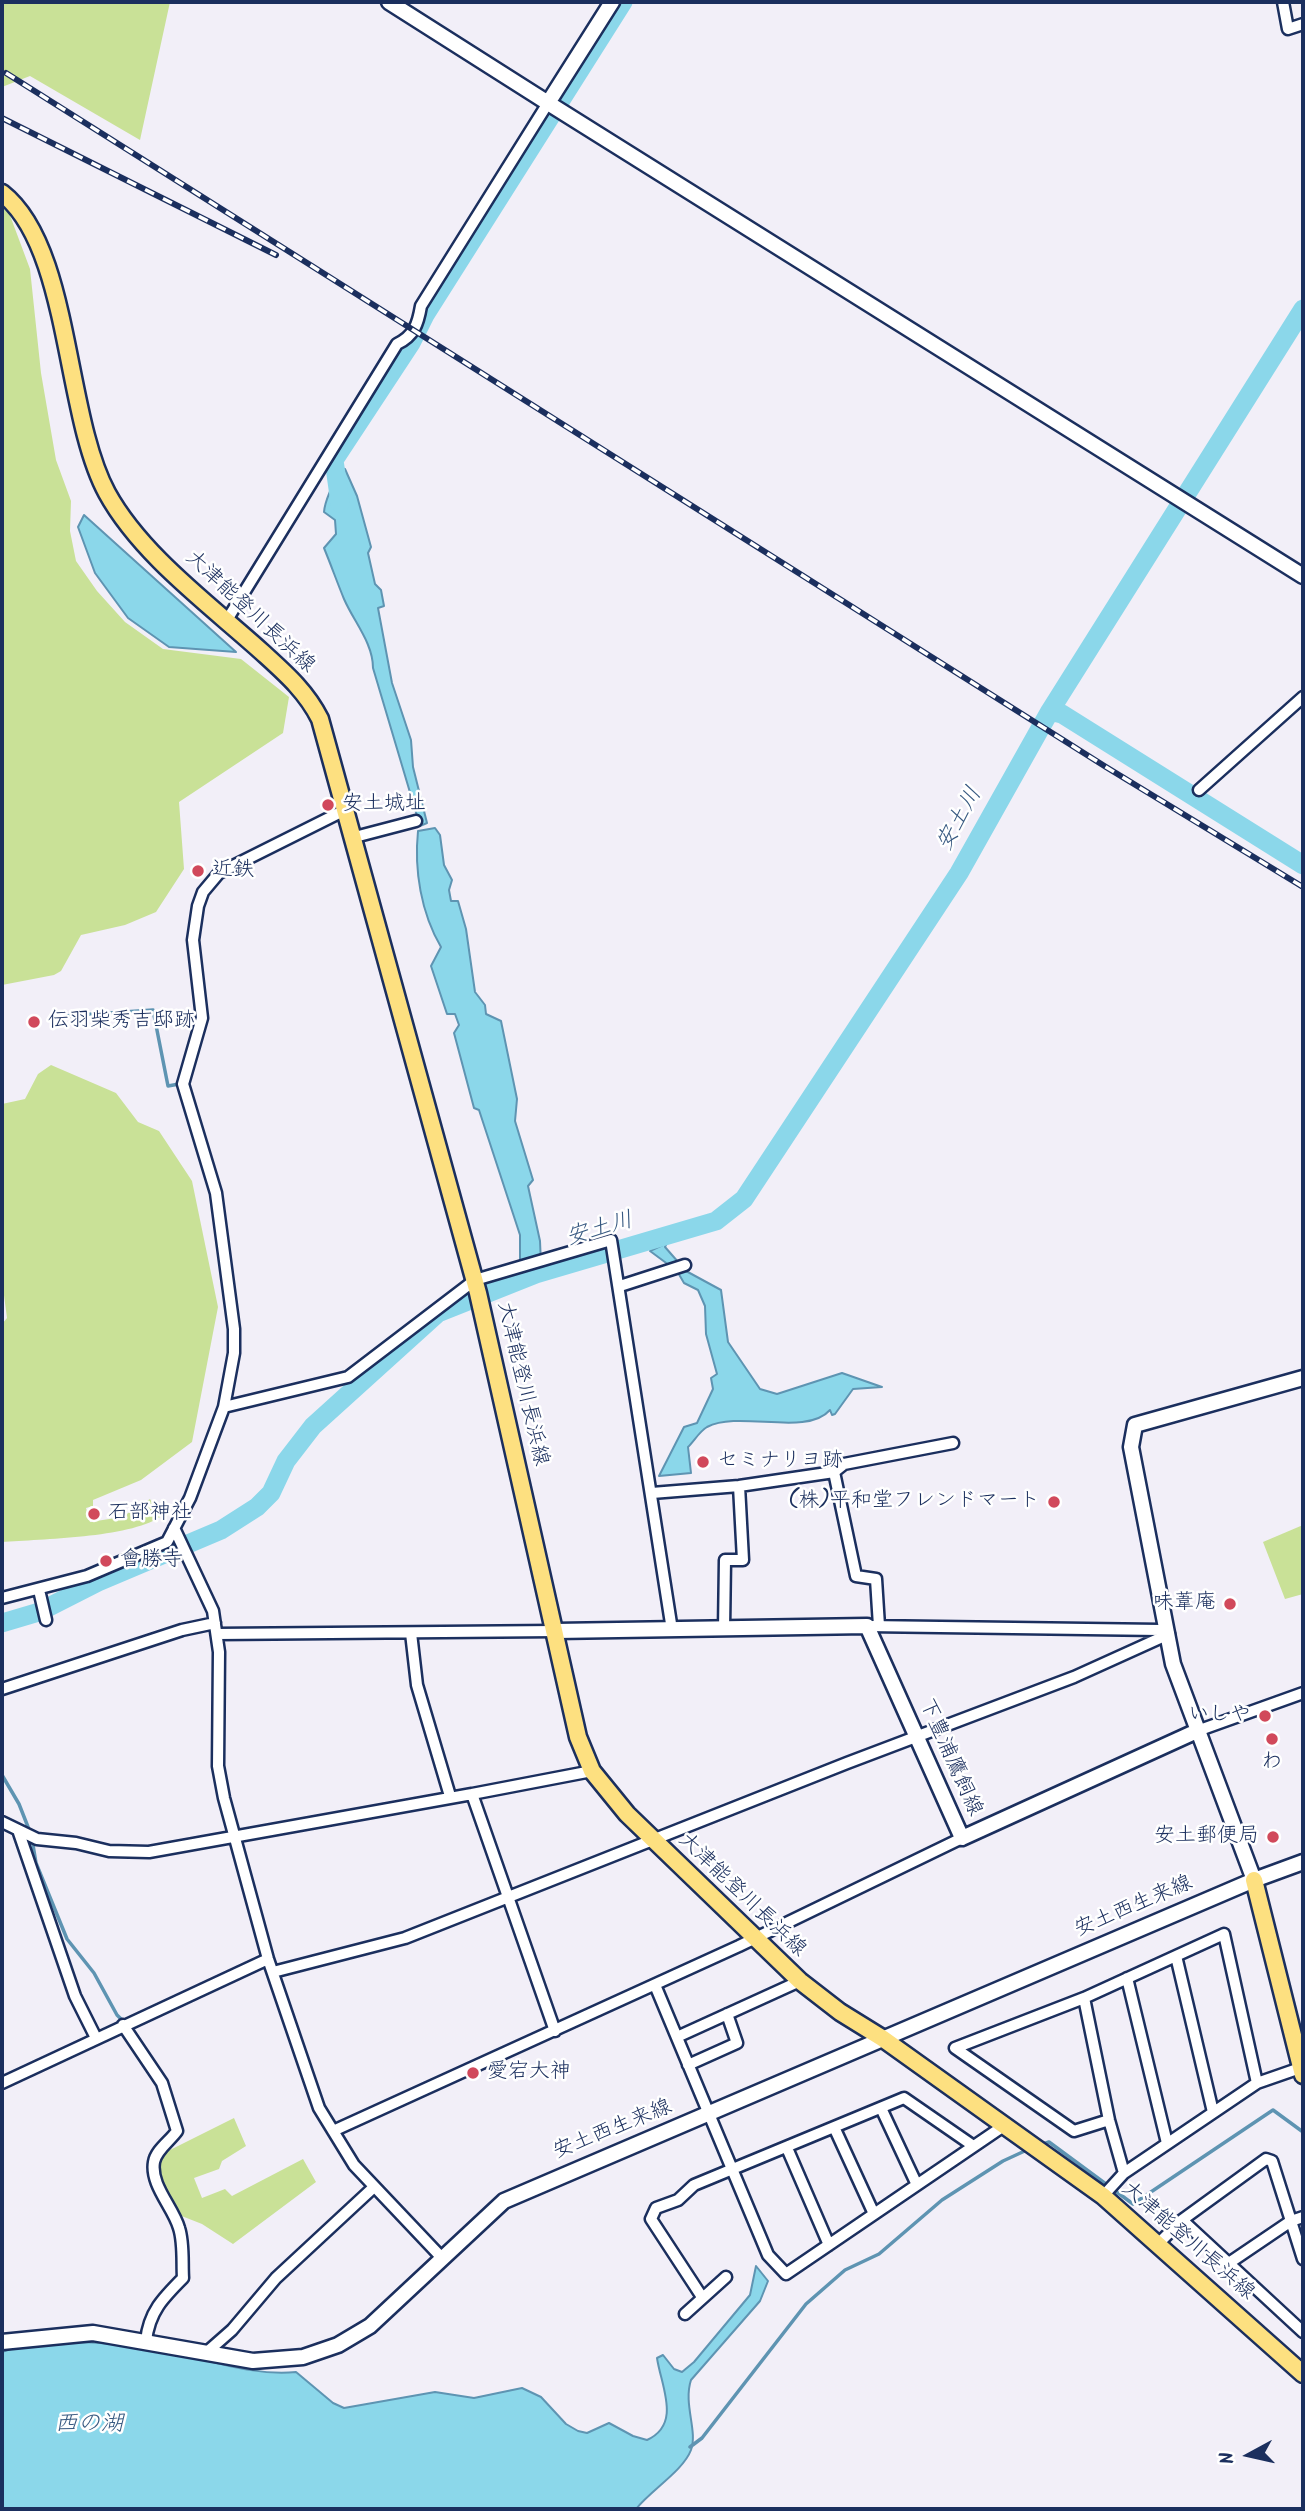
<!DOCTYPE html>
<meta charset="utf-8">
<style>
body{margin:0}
#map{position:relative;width:1305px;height:2511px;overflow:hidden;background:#f2eff8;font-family:Kalam,sans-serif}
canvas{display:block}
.frame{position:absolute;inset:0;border:4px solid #1b2f5e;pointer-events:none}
.north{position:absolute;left:1214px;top:2420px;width:70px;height:70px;-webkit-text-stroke:5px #fff;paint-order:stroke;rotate:262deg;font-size:19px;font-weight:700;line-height:28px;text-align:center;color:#1b2f5e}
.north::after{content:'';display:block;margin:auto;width:24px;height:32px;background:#1b2f5e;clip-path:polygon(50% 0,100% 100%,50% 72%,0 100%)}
</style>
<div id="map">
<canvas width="1305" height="2511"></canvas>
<div class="frame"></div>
<div class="north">N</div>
</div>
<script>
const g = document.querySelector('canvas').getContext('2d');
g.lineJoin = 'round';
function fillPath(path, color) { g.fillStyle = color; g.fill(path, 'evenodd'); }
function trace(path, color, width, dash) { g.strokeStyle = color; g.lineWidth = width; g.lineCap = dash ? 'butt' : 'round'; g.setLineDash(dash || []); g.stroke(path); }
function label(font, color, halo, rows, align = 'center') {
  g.font = font + ' Kalam,"Klee One",sans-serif'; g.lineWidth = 5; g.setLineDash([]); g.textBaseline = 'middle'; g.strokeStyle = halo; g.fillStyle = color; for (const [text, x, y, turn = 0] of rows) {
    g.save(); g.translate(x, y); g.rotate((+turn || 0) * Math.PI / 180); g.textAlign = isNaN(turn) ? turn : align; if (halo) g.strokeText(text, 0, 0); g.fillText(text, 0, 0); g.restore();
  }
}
const green = new Path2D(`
 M2 2H170L140 140 30 76 2 87Z
 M2 194 30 269 41 373 56 460 71 501 70 531 76 561 97 591 125 622 163 649 241 659 289 697 283 733 179 802 184 869 156 912 125 925 81 935 61 971 54 975 2 985Z
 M51 1065 116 1093 138 1122 159 1131 192 1181 218 1307 192 1442 141 1480 93 1500V1506L86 1508 90 1522 122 1517 150 1499 160 1517C128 1538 42 1539 2 1542V1324L7 1318 2 1280V1104L25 1099 38 1074Z
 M1303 1525V1594L1285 1599 1263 1542Z
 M234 2118 246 2146 222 2161 219 2169 194 2178 202 2198 225 2189 232 2196 303 2159 316 2182 233 2244 202 2224 174 2213 159 2182 157 2165 166 2152Z`);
const water = new Path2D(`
 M334 466 345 469 357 496 371 547 368 553 375 584 381 590 384 606 378 608 392 683 411 740 413 767 427 823 420 826 373 668C373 643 354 622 344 599 337 582 331 565 324 548L336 534 335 520 324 512C325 495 338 483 334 466Z
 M84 515 236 652 169 647 128 618 95 573 78 527Z
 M435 828 440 835 444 865 452 880 449 890 451 901H458L466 929 475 992 485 1005 486 1014 501 1021 517 1099 515 1121 533 1180 528 1186 540 1241 541 1264 520 1270V1235L479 1110 474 1108 454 1033 459 1025 455 1014H447L431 966 441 947C421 913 414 870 418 831Z
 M667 1243 665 1247 686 1271 721 1290 728 1342 760 1389 777 1394 842 1373 882 1387 853 1389 835 1414 832 1415 830 1410C806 1437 740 1410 707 1427 700 1431 694 1441 688 1447L691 1473 659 1476 684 1427 697 1423 713 1389 711 1378 717 1374 706 1334 705 1306 698 1290 684 1283 677 1271 650 1251Z
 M756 2266 768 2281 760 2301 691 2380C683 2404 698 2431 691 2450 683 2471 651 2490 636 2509H2V2352C50 2335 124 2343 174 2353 215 2361 253 2376 296 2372L333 2403 344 2408 435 2392 474 2398 522 2388 541 2397 566 2424 578 2431 587 2433 609 2423 633 2436 647 2440C682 2424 661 2386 657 2358L663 2355 674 2369 682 2372 694 2362 750 2295Z`);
const stream = new Path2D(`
 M64 1016 153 1010 168 1086 179 1084
 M2 1775 19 1804 30 1832
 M32 1839 36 1863 67 1939 94 1973 117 2015 125 2023
 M175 2112 180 2127
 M1040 2145 1049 2142 1133 2204 1273 2110 1303 2132
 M690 2447 702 2438 806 2304 845 2270 879 2254 942 2200 1003 2161 1029 2149`);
const river = new Path2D(`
 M340 503 334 460 411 343 425 315 623 2
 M1050 711 1062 714 1303 865
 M2 1623 39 1612 98 1582 221 1530 257 1507 271 1493 286 1461 313 1426 438 1313 536 1274 716 1221 744 1199 959 873 1050 711 1303 309`);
const street = new Path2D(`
 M1283 2 1288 29 1303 24
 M227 620 397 344C414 336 418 324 421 306L548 103
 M1199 790 1303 697
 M351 838 416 821
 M620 1286 685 1265
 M224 1407 348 1377 475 1280 611 1240 672 1630
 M834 1472 856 1576 876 1579 879 1626
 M652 1493 739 1486 834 1472 844 1464 953 1443
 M174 1528 213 1611 219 1652 218 1766 224 1798 268 1959 319 2108 354 2165 443 2259
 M39 1590 46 1620
 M2 1598 87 1576 167 1542 190 1498 224 1407 234 1353V1329L216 1193 183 1084 202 1018 193 940 198 906 203 892 219 873 343 811
 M867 1626 1160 1630 1169 1634
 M724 1629 725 1560H743L739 1486
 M411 1633 417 1685 450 1796
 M217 1634 556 1631
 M2 1689 182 1630 215 1623
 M1197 1731 1303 1693
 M472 1794 592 1771
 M2 1822 37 1839 76 1843 109 1851 149 1852 472 1794 555 2031
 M18 1830 75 1996 96 2038
 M1176 1956 1213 2112
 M273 1972 405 1938 847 1763 1074 1677 1169 1634
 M1127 1978 1167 2143
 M655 1985 768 2255 786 2274 1005 2125
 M1084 1998 1109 2120 1124 2173
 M123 2025 162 2083 177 2131C170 2141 156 2150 154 2162 150 2185 173 2207 179 2228 184 2243 182 2263 183 2278 163 2298 149 2312 146 2341
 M677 2037 800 1981
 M688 2065 737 2043 727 2014
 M2 2083 268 1959
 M881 2108 917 2185
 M1109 2120 1074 2131 955 2048 1084 1998 1224 1934 1257 2083
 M834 2127 874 2214
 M333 2131 739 1946 962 1838
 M787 2148 829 2245
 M1103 2196 1124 2173 1257 2083 1303 2067
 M1182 2220 1303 2332
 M1159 2243 1182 2220 1266 2159 1272 2161 1303 2259
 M1229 2263 1291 2221 1303 2217
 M702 2297 651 2219 656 2208 678 2200 694 2185 904 2098 972 2145
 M685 2314 726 2277
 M207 2352 232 2330 276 2278 374 2187`);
const secondary = new Path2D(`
 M389 2 548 103 612 2
 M548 103 1303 576
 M556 1631 867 1626 962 1838 1197 1731
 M1254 1880 1173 1664 1131 1447 1135 1425 1303 1378
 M2 2342 93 2333 253 2361 303 2357 338 2345 370 2326 504 2201 1254 1880 1303 1862`);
const primary = new Path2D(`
 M2 193C71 247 64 414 107 493 141 555 210 605 262 652 285 673 306 691 320 719L478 1293 578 1737 592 1771 627 1814 800 1981 840 2012 882 2038 1103 2196 1303 2374
 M1254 1880 1303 2075`);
const rail = new Path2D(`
 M6 73 1106 767 1303 887
 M2 118 276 255`);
const markers = [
 [328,805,7,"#d1495b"],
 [198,871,7,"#d1495b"],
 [34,1022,7,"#d1495b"],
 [703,1462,7,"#d1495b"],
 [1054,1502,7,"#d1495b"],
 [94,1514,7,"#d1495b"],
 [106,1561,7,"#d1495b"],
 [1230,1604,7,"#d1495b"],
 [1265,1716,7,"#d1495b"],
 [1272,1739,7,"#d1495b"],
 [1273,1837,7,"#d1495b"],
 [473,2073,7,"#d1495b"]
];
const streetNames = [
 ["大津能登川長浜線",249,613,43],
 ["大津能登川長浜線",521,1384,77],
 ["下豊浦鷹飼線",949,1758,66],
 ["大津能登川長浜線",741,1896,44],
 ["安土西生来線",1134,1908,-23],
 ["安土西生来線",613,2131,-22],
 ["大津能登川長浜線",1187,2242,41]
];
const poiNames = [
 ["安土城址",342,805],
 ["近鉄",212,871],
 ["伝羽柴秀吉邸跡",48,1022],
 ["セミナリヨ跡",717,1462],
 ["(株)平和堂フレンドマート",1040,1502,"right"],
 ["石部神社",108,1514],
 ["會勝寺",120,1561],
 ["味葦庵",1216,1604,"right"],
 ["いしや",1251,1716,"right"],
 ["わ",1272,1763,"center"],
 ["安土郵便局",1259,1837,"right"],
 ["愛宕大神",487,2073]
];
const waterNames = [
 ["安土川",961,820,-61],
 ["安土川",600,1231,-16],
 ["西の湖",89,2426]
];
fillPath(green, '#c9e197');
fillPath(water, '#8bd7ea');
trace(water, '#5e94b2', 2);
trace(stream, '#5e94b2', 3.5);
trace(river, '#8bd7ea', 19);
trace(street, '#1b2f5e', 15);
trace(secondary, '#1b2f5e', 19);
trace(primary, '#1b2f5e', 21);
trace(street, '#fff', 10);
trace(secondary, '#fff', 14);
trace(primary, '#fde080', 16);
trace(rail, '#1b2f5e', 6);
trace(rail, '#fff', 3.5, [10]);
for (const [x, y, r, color] of markers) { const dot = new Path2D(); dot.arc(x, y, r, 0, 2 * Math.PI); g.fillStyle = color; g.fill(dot); trace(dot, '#fff', 2.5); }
label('21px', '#1b2f5e', '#fff', streetNames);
label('21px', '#1b2f5e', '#fff', poiNames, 'left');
label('italic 23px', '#375981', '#fff', waterNames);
</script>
